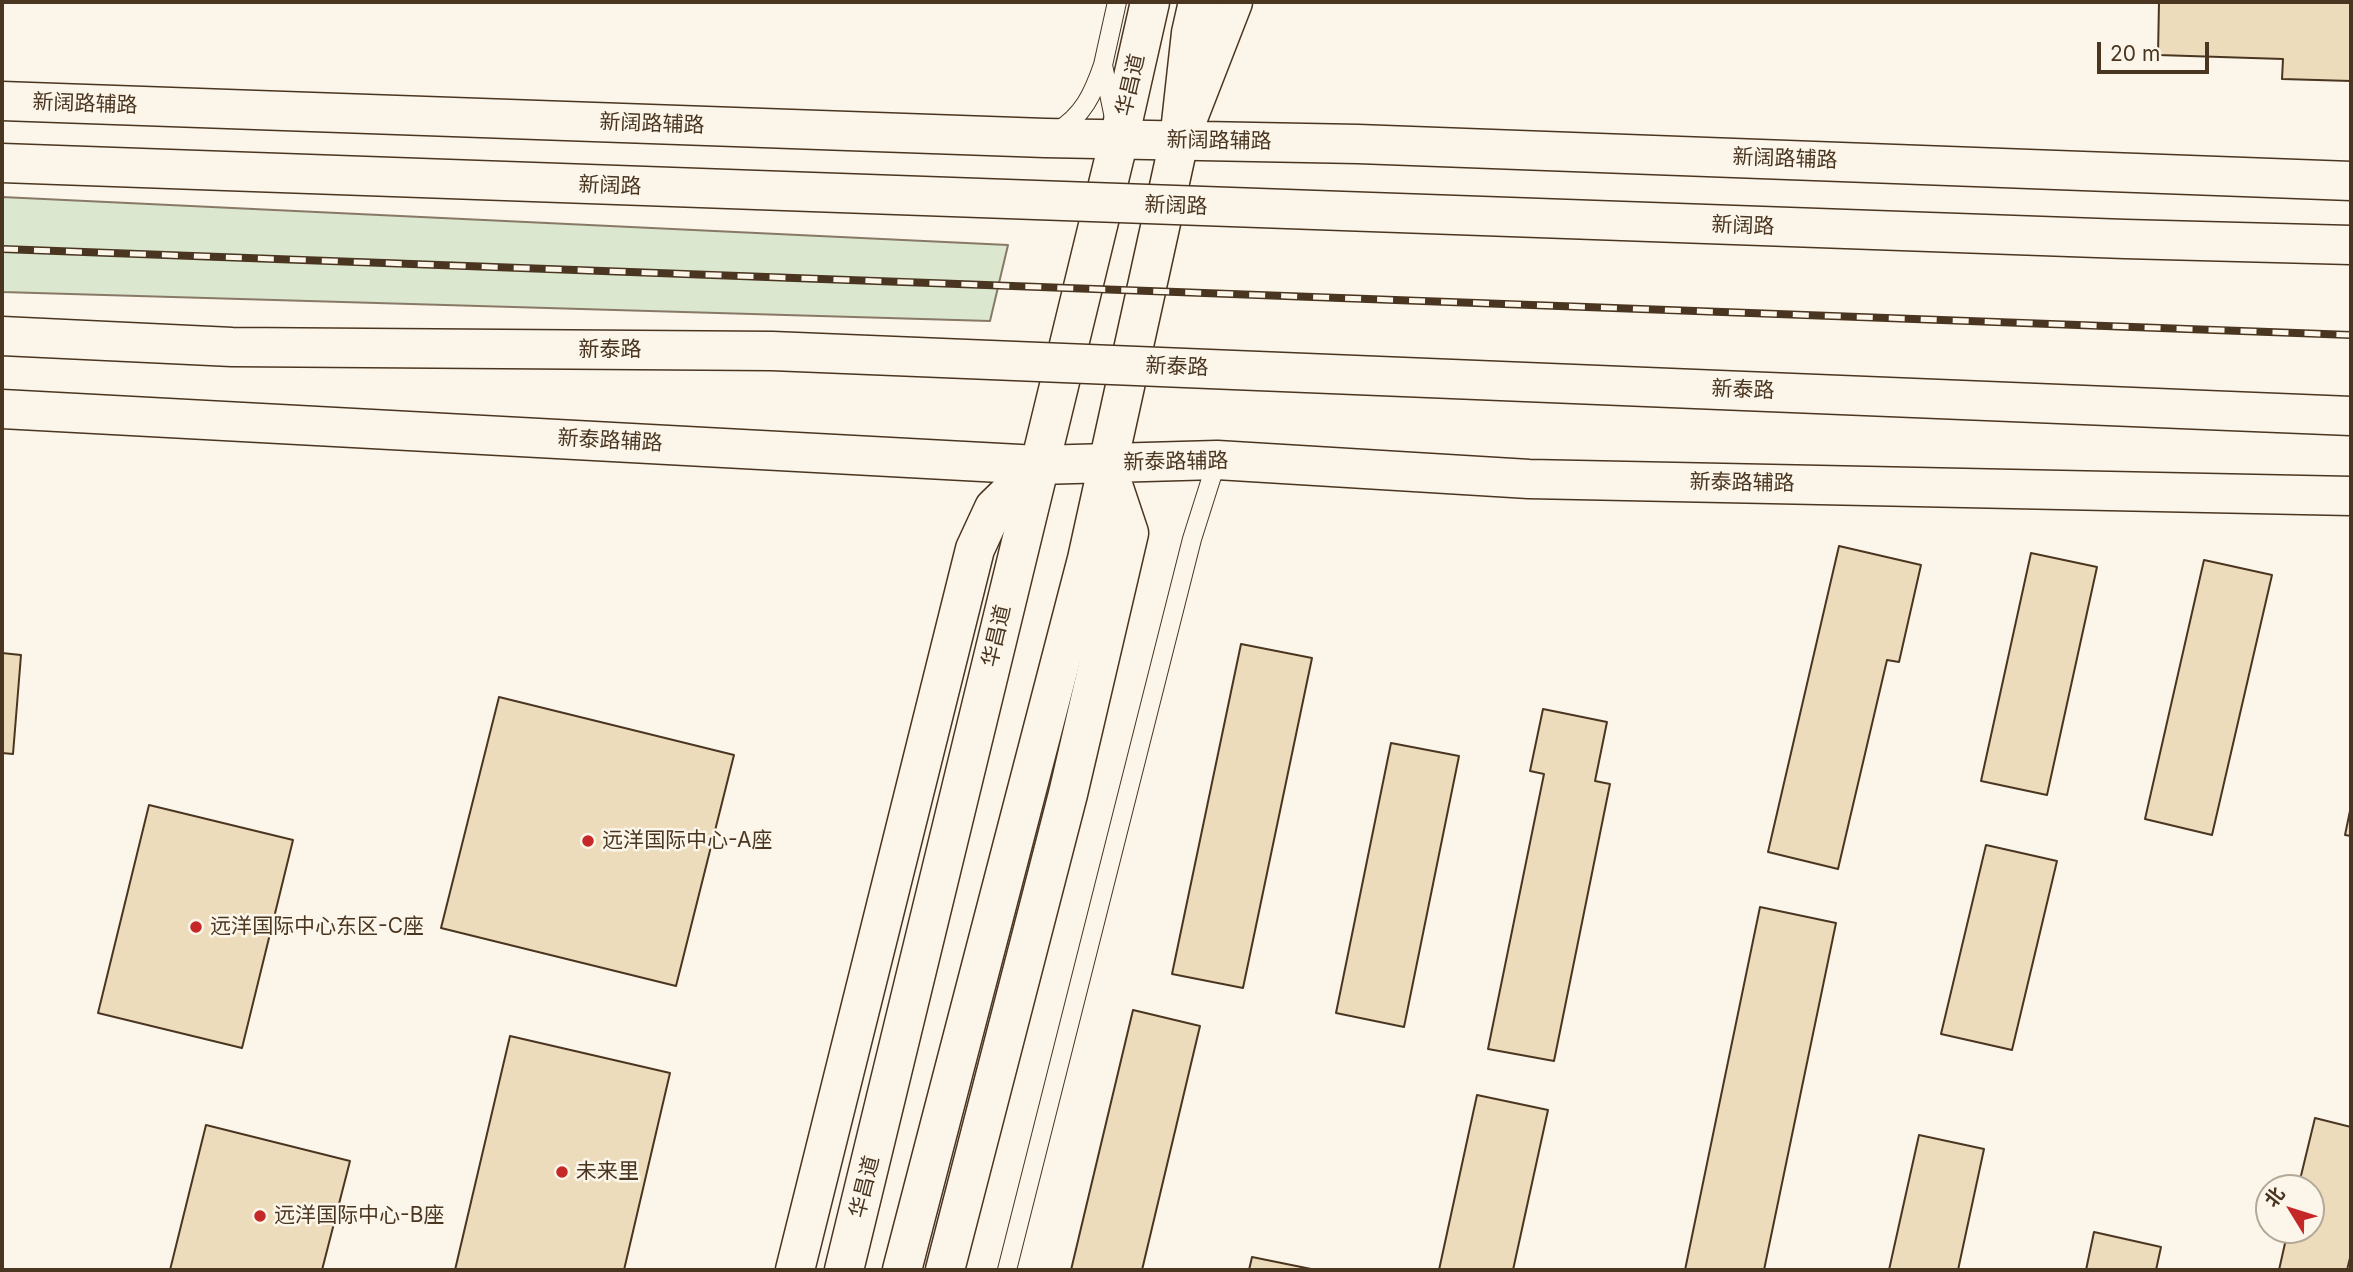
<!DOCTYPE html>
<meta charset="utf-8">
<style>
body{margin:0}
#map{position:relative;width:2353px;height:1272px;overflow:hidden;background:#fbf6e9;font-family:Inter,"Noto Sans SC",sans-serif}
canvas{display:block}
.frame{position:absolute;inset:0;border:4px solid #4a3520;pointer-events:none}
.north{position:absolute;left:2255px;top:1174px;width:70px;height:70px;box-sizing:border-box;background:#fbf6e9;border:2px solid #b4a999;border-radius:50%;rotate:308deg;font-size:19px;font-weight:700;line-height:28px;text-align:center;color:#4a3520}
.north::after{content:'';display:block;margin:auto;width:24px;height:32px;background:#c62828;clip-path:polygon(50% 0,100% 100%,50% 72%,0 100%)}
.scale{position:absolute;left:2097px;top:42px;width:112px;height:32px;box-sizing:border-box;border:4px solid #4a3520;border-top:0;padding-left:9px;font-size:21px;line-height:24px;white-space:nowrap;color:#4a3520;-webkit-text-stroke:5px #fbf6e9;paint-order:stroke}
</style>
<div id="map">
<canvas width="2353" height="1272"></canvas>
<div class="frame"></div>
<div class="north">北</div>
<div class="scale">20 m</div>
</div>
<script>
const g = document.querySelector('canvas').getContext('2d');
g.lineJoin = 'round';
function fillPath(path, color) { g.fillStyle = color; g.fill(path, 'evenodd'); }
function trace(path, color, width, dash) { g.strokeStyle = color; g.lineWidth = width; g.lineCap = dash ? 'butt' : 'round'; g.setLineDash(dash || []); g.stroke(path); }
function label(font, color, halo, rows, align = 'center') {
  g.font = font + ' Inter,"Noto Sans SC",sans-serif'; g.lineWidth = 5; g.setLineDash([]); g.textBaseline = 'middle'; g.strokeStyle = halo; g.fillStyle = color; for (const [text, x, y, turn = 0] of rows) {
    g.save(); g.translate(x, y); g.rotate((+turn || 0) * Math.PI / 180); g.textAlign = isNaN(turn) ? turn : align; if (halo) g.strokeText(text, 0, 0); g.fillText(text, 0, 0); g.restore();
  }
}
const green = new Path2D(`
 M2 197 1008 245 990 321 2 292Z`);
const building = new Path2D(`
 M2159 2H2351V81L2282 79 2283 59 2158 55Z
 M1839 546 1921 565 1899 662 1887 660 1838 869 1768 852Z
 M2031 553 2097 567 2047 795 1981 781Z
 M2204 560 2272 575 2212 835 2145 819Z
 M1241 644 1312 658 1243 988 1172 974Z
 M2 653 21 655 13 754 2 753Z
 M499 697 734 755 676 986 441 928Z
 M1543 709 1607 722 1595 781 1610 784 1554 1061 1488 1049 1544 774 1530 771Z
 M1391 743 1459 756 1404 1027 1336 1013Z
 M149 805 293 840 242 1048 98 1013Z
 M2351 806V836L2345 835Z
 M1986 845 2057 861 2012 1050 1941 1034Z
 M1760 907 1836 923 1764 1270H1685Z
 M1133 1010 1200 1026 1142 1270H1071Z
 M510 1036 670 1073 624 1270H455Z
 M1477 1095 1548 1110 1513 1270H1439Z
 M2315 1118 2351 1127V1254L2347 1270H2279L2288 1230H2311V1188H2298Z
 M206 1125 350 1161 322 1270H170Z
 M1919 1135 1984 1149 1958 1270H1889Z
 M2094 1232 2161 1247 2156 1270H2086Z
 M1252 1257 1316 1270H1249Z`);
const lane = new Path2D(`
 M1114 118 1103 65 1117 2
 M1056 132C1083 116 1093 94 1103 65
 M1007 1270 1192 539 1217 460`);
const secondary = new Path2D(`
 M2 101 1045 138 1358 144 2351 181
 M1186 123 1233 2
 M2 409 1038 465 1217 460 1529 479 2351 496
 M795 1270 975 549 994 508 1038 465
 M945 1270 1068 794 1129 533 1106 464`);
const primary = new Path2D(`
 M844 1270 1119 139 1150 2
 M902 1270 1087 559 1179 141 1191 33 1198 2`);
const rail = new Path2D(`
 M2 249 2351 335`);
const highwayBridge = new Path2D(`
 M2 163 2125 239 2351 245
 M2 336 232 347 772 351 2351 416`);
const markers = [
 [588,841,7,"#c62828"],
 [196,927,7,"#c62828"],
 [562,1172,7,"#c62828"],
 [260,1216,7,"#c62828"]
];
const streetNames = [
 ["华昌道",1131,85,-77],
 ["新阔路辅路",85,104,2],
 ["新阔路辅路",652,124,2],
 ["新阔路辅路",1219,141,1],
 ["新阔路辅路",1785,159,2],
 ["新阔路",610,186,2],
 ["新阔路",1176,206,2],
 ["新阔路",1743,226,2],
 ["新泰路",610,350],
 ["新泰路",1177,367,2],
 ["新泰路",1743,390,2],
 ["新泰路辅路",610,441,3],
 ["新泰路辅路",1176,462,-1],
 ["新泰路辅路",1742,483,1],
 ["华昌道",997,636,-77],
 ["华昌道",865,1187,-76]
];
const poiNames = [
 ["远洋国际中心-A座",602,841],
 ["远洋国际中心东区-C座",210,927],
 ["未来里",576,1172],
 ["远洋国际中心-B座",274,1216]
];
fillPath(green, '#dce7d0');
trace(green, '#887966', 2);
fillPath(building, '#ecdcbc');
trace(building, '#4a3520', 2);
trace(lane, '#4a3520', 20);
trace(secondary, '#4a3520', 41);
trace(primary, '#4a3520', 41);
trace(lane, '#fbf6e9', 18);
trace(secondary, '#fbf6e9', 38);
trace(primary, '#fbf6e9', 38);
trace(rail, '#4a3520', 8);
trace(rail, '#fbf6e9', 5, [16]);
trace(highwayBridge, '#4a3520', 41, []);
trace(highwayBridge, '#fbf6e9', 38);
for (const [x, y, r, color] of markers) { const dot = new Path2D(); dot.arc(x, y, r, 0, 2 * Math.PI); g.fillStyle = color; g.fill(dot); trace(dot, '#fbf6e9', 2.5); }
label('21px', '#4a3520', '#fbf6e9', streetNames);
label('21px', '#4a3520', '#fbf6e9', poiNames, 'left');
</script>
